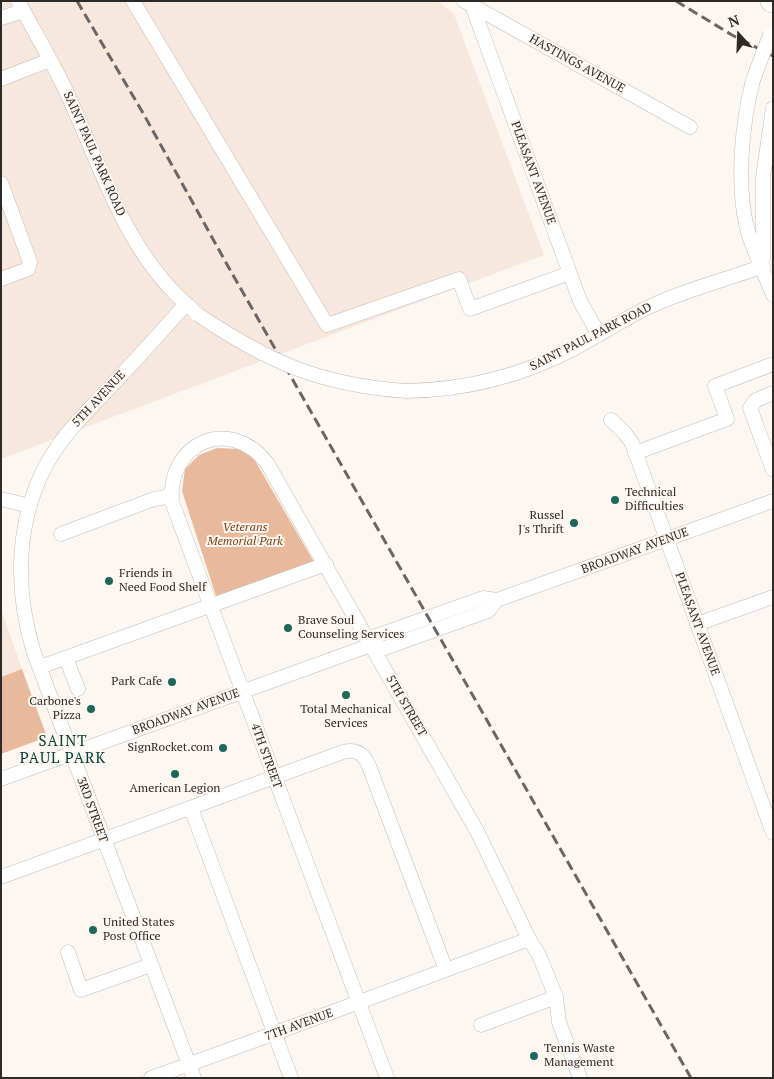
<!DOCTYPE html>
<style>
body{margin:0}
#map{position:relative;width:774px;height:1079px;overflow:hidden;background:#fef6f0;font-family:"PT Serif",serif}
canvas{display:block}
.frame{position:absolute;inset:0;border:2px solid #2d2a28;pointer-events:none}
.north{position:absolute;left:714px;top:10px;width:50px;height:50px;-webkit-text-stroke:4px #fef6f0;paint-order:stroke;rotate:340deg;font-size:14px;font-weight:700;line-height:20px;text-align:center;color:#2d2a28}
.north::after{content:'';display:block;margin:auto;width:18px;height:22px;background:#2d2a28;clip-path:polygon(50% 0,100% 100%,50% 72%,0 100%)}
</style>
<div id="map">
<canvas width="774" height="1079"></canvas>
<div class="frame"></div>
<div class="north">N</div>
</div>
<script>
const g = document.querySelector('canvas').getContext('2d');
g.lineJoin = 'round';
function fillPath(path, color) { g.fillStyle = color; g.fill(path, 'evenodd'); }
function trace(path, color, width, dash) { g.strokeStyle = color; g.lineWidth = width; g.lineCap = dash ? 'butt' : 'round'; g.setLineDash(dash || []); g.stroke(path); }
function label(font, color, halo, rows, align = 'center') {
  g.font = font + ' "PT Serif",serif'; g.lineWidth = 4; g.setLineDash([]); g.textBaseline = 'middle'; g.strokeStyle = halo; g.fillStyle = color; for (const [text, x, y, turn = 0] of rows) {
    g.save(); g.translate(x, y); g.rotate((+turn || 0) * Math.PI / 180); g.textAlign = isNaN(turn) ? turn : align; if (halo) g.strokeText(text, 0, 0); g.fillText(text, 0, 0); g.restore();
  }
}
const built = new Path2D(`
 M1 1H438L454 14 544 255 1 459Z
 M1 609 22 669 1 677Z`);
const green = new Path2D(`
 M217 448 240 449 254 459 314 562 216 596 182 491 185 469 199 455Z
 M22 669 47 737 1 754V677Z`);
const minor = new Path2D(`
 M18 1C36 35 56 67 71 102 104 175 128 256 192 309
 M133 1 327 325 459 279 470 309 570 273
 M464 1 690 127
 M473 8 580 301 599 335
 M1 18 23 11
 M1 79 50 60
 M753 80C742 123 736 184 747 228 752 249 765 274 773 295
 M1 183 30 262 28 269 1 279
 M763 260V177L773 108
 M186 304C161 332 137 359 111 386 91 408 68 429 52 455 15 515 14 588 34 653L194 1078
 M406 391C466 390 522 376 575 348 600 335 625 318 651 306 687 289 726 280 763 266
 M773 393 756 400 750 408 773 470
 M611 420 624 432 632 443 773 833
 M635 453 727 419 715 386 773 364
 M1 499 30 506
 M61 534 154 499 172 496
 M697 624 773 597
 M371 645 376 636 483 598 497 600 773 501
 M66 658 78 689
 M40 667 326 564
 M1 779 371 645 382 649 488 611 497 600
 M191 808 291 1078
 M1 877 343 752C357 749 363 753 369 766L446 970
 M68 952 81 990 151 965
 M556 997 559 1022 580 1078
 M481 1025 556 997 539 955 529 939
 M151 1078C277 1033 403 986 529 939L478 833 267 463C229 415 167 443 172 502L387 1078`);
const highway = new Path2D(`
 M771 1 773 2`);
const rail = new Path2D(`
 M77 1 143 113 229 268 691 1078
 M676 1 732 35 773 56`);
const minorBridge = new Path2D(`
 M753 80 770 35
 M197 314C268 362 320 385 406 391`);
const markers = [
 [615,500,5,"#1f665b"],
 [574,523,5,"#1f665b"],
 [109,581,5,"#1f665b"],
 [288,628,5,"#1f665b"],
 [172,682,5,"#1f665b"],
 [346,695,5,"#1f665b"],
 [91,709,5,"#1f665b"],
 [223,748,5,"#1f665b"],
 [175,774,5,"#1f665b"],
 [93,930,5,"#1f665b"],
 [534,1056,5,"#1f665b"]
];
const streetNames = [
 ["HASTINGS AVENUE",577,64,29],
 ["SAINT PAUL PARK ROAD",94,154,66],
 ["PLEASANT AVENUE",533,173,70],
 ["SAINT PAUL PARK ROAD",591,337,-27],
 ["5TH AVENUE",99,399,-47],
 ["BROADWAY AVENUE",635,551,-20],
 ["PLEASANT AVENUE",697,624,70],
 ["5TH STREET",406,706,60],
 ["BROADWAY AVENUE",186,712,-20],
 ["4TH STREET",266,756,70],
 ["3RD STREET",92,810,70],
 ["7TH AVENUE",299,1025,-20]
];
const poiNames = [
 ["Technical",625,493],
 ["Difficulties",625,507],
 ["Russel",564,516,"right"],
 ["J's Thrift",564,530,"right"],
 ["Friends in",119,574],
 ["Need Food Shelf",119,588],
 ["Brave Soul",298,621],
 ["Counseling Services",298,635],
 ["Park Cafe",162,682,"right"],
 ["Carbone's",81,702,"right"],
 ["Pizza",81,716,"right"],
 ["Total Mechanical",346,710,"center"],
 ["Services",346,724,"center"],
 ["SignRocket.com",213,748,"right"],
 ["American Legion",175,789,"center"],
 ["United States",103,923],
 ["Post Office",103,937],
 ["Tennis Waste",544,1049],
 ["Management",544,1063]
];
const parkNames = [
 ["Veterans",245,528],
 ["Memorial Park",245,542]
];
const quarterNames = [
 ["SAINT",63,742],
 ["PAUL PARK",63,759]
];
fillPath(built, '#f7e8de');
fillPath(green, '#e8ba9b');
trace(minor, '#c2bbb6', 15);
trace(highway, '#c2bbb6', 22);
trace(minor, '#fff', 14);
trace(highway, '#fff', 21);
trace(rail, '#6b6663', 3, [10, 5]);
trace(minorBridge, '#c2bbb6', 15, []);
trace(minorBridge, '#fff', 14);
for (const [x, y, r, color] of markers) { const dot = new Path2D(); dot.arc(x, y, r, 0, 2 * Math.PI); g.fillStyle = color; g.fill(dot); trace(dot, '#fef6f0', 2); }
label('12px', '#2d2a28', '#fef6f0', streetNames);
label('12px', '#2d2a28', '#fef6f0', poiNames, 'left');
label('italic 12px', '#7c4416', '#fef6f0', parkNames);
g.letterSpacing = '1px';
label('15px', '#024138', '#fef6f0', quarterNames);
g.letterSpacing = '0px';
</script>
